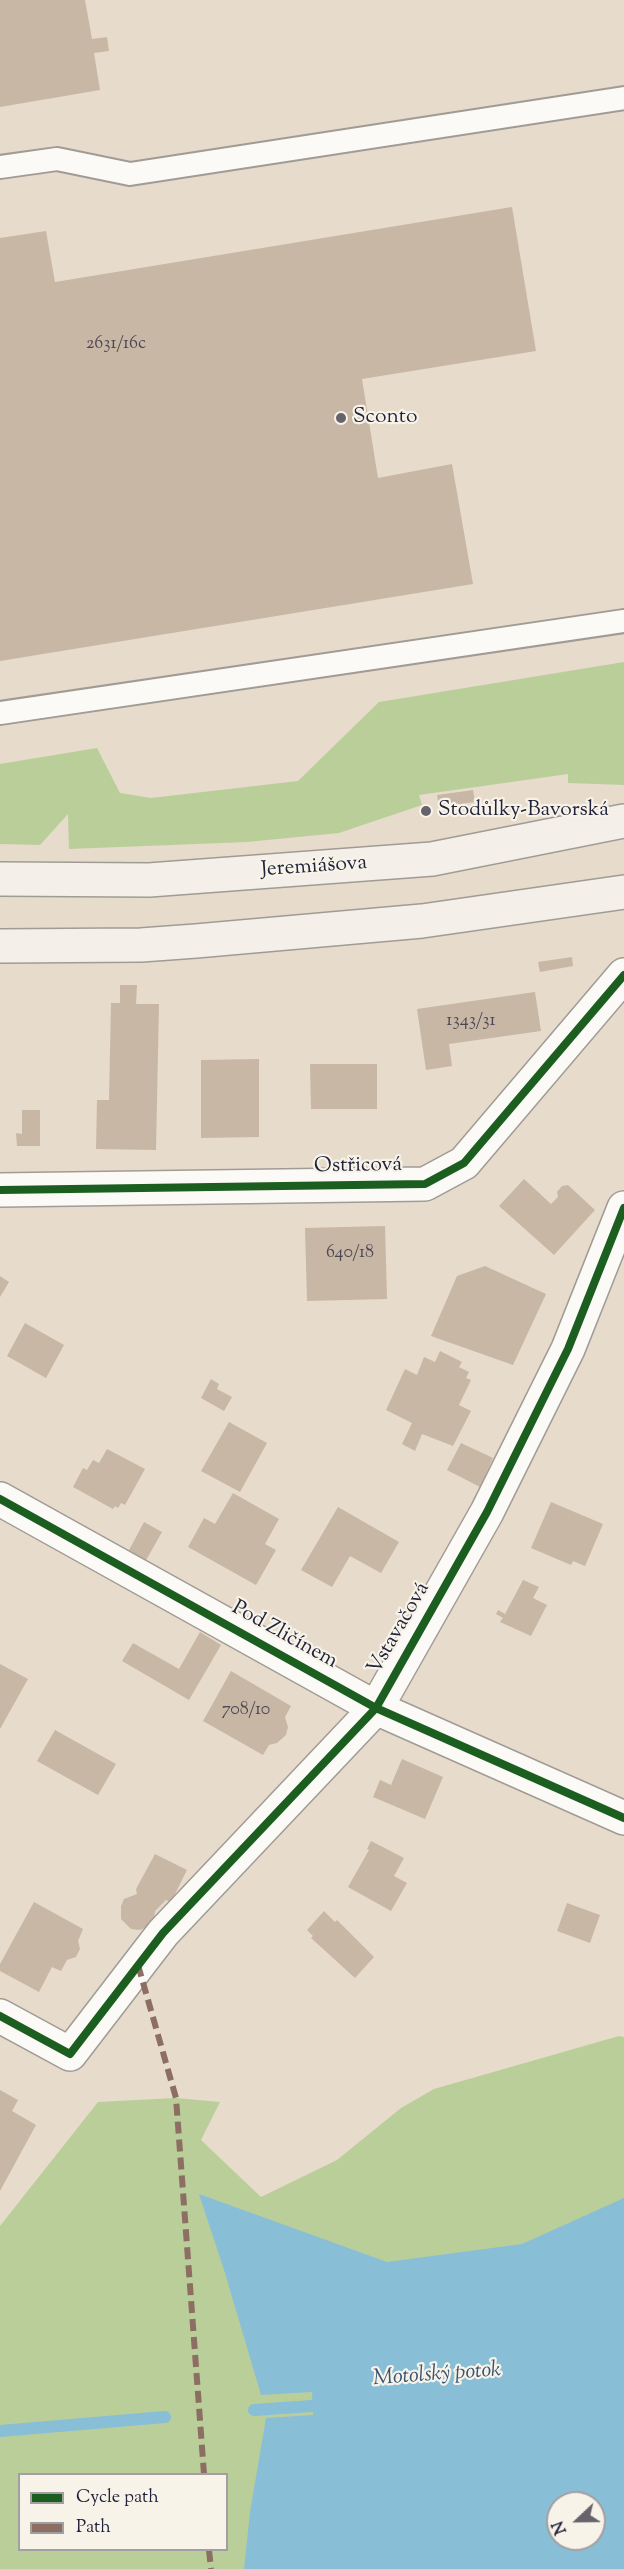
<!DOCTYPE html>
<meta charset="utf-8">
<style>
body{margin:0}
#map{position:relative;width:624px;height:2569px;overflow:hidden;background:#e7dbcb;font-family:"Sorts Mill Goudy",serif}
canvas{display:block}
.legend{position:absolute;left:18px;top:2473px;width:210px;height:78px;box-sizing:border-box;background:#f7f3e8;border:2px solid #a29fa3;margin:0;padding:8px 10px;list-style:none;font-size:18px;color:#22223b}
.legend li{display:flex;align-items:center;gap:12px;height:30px}
.legend b{width:30px;border:2px solid #a29fa3}
.north{position:absolute;left:546px;top:2491px;width:60px;height:60px;box-sizing:border-box;background:#f7f3e8;border:2px solid #a29fa3;border-radius:50%;rotate:248deg;font-size:16px;font-weight:700;line-height:24px;text-align:center;color:#22223b}
.north::after{content:'';display:block;margin:auto;width:21px;height:27px;background:#67636d;clip-path:polygon(50% 0,100% 100%,50% 72%,0 100%)}
</style>
<div id="map">
<canvas width="624" height="2569"></canvas>
<ul class="legend">
<li><b style="height:8px;background:#1b5e20"></b>Cycle path</li>
<li><b style="height:8px;background:#8d6e63"></b>Path</li>
</ul>
<div class="north">N</div>
</div>
<script>
const g = document.querySelector('canvas').getContext('2d');
g.lineJoin = 'round';
function fillPath(path, color) { g.fillStyle = color; g.fill(path, 'evenodd'); }
function trace(path, color, width, dash) { g.strokeStyle = color; g.lineWidth = width; g.lineCap = dash ? 'butt' : 'round'; g.setLineDash(dash || []); g.stroke(path); }
function label(font, color, halo, rows, align = 'center') {
  g.font = font + ' "Sorts Mill Goudy",serif'; g.lineWidth = 4.5; g.setLineDash([]); g.textBaseline = 'middle'; g.strokeStyle = halo; g.fillStyle = color; for (const [text, x, y, turn = 0] of rows) {
    g.save(); g.translate(x, y); g.rotate((+turn || 0) * Math.PI / 180); g.textAlign = isNaN(turn) ? turn : align; if (halo) g.strokeText(text, 0, 0); g.fillText(text, 0, 0); g.restore();
  }
}
const green = new Path2D(`
 M624 662V785L568 783V774L419 795 422 805 339 833 247 842 69 849 68 814 40 845 0 844V764L97 748 120 793 151 798 298 781 379 702Z
 M619 2036 624 2037V2569H0V2226L98 2102 176 2098 220 2102 201 2140 261 2197 337 2160 401 2108 434 2089ZM20 2474H226V2550H20ZM558 2503H594V2539H558Z`);
const water = new Path2D(`
 M199 2194 387 2262 522 2244 624 2198V2569H244L250 2512 266 2418 313 2415 312 2392 261 2395 225 2273ZM558 2503H594V2539H558Z`);
const stream = new Path2D(`
 M254 2410 326 2405
 M0 2431 165 2417`);
const building = new Path2D(`
 M0 0H85L92 39 107 37 109 51 94 53 100 90 0 107Z
 M512 207 536 351 362 379 378 478 452 464 473 584 0 661V238L46 231 55 282Z
 M473 790 475 802 439 807 437 795Z
 M572 957 573 966 540 972 538 962Z
 M120 985H137L136 1004H159L156 1150 96 1149 97 1100H109L111 1003H120Z
 M535 992 541 1031 449 1044 452 1066 426 1070 417 1009Z
 M259 1059V1137L201 1138V1060Z
 M310 1064H377V1109H311Z
 M22 1110H40V1146H17L16 1133 22 1134Z
 M524 1179 551 1204 558 1197 557 1192 562 1186 568 1185 595 1210 554 1255 499 1206Z
 M385 1226 387 1299 307 1301 305 1228Z
 M485 1266 546 1294 513 1365 431 1336 457 1276Z
 M0 1276 9 1282 0 1297Z
 M25 1323 64 1345 46 1378 7 1356Z
 M440 1351 462 1362 459 1367 469 1372 466 1378 471 1380 459 1405 471 1411 453 1446 422 1434 415 1451 402 1444 412 1423 386 1410 405 1369 417 1375 424 1357 435 1362Z
 M211 1379 219 1384 217 1389 232 1397 224 1411 201 1398Z
 M229 1422 267 1443 240 1492 201 1471Z
 M461 1443 493 1458 480 1487 447 1470Z
 M107 1449 145 1469 125 1505 121 1503 118 1508 115 1506 113 1509 73 1487 83 1468 87 1470 93 1460 99 1463Z
 M233 1493 279 1519 265 1544 276 1550 256 1585 188 1547 204 1518 215 1524Z
 M551 1502 603 1524 585 1566 573 1561 571 1565 531 1548Z
 M338 1507 399 1542 381 1573 350 1556 332 1587 301 1570Z
 M144 1522 162 1532 145 1562 128 1552Z
 M523 1580 539 1587 533 1598 547 1605 531 1636 500 1622 503 1618 496 1614 498 1610 505 1614Z
 M200 1632 221 1645 189 1700 122 1661 133 1643 179 1669Z
 M0 1664 28 1679 0 1729Z
 M231 1671 291 1706 285 1717 288 1727 286 1735 277 1743 269 1745 263 1755 203 1721Z
 M55 1730 116 1764 98 1795 37 1761Z
 M402 1759 443 1777 425 1819 373 1797 380 1780 391 1785Z
 M371 1841 404 1858 394 1876 407 1883 391 1911 348 1887 369 1850 367 1849Z
 M155 1854 187 1870 171 1902 166 1900 155 1911 154 1919 149 1926 140 1930 131 1929 121 1919V1906L124 1899 137 1894 136 1889Z
 M34 1902 83 1929 78 1941 80 1949 76 1957 67 1960 61 1971 52 1967 39 1992 0 1971V1964Z
 M567 1903 600 1915 590 1943 557 1931Z
 M324 1911 335 1922 337 1920 374 1957 355 1978 311 1938 313 1936 307 1930Z
 M0 2090 18 2100 12 2111 36 2125 0 2191Z`);
const service = new Path2D(`
 M0 167 57 159 130 174 624 98
 M0 713 624 621`);
const minor = new Path2D(`
 M0 1190 425 1184 464 1163 624 975
 M0 1499 376 1708 624 1818
 M0 2016 70 2054 163 1933 376 1708 487 1512 568 1349 624 1208`);
const secondary = new Path2D(`
 M0 879 149 880 432 859 624 821
 M0 946 141 945 196 941 422 921 624 892`);
const quiet = new Path2D(`
 M138 1965 176 2098 204 2474
 M209 2550 211 2569`);
const cycleway = new Path2D(`
 M0 1190 425 1184 464 1163 624 975
 M0 1499 376 1708 624 1818
 M0 2016 70 2054 163 1933 376 1708 487 1512 568 1349 624 1208`);
const markers = [
 [341,418,6,"#67636d"],
 [426,811,6,"#67636d"]
];
const numberNames = [
 ["2631/16c",116,345],
 ["1343/31",471,1022],
 ["640/18",350,1254],
 ["708/10",246,1711]
];
const poiNames = [
 ["Sconto",353,418],
 ["Stodůlky-Bavorská",438,811]
];
const streetNames = [
 ["Jeremiášova",314,868,-4],
 ["Ostřicová",358,1167,-1],
 ["Vstavačová",400,1629,-60],
 ["Pod Zličínem",284,1636,29]
];
const waterNames = [
 ["Motolský potok",437,2376,-4]
];
fillPath(green, '#bace9a');
fillPath(water, '#89bed7');
trace(stream, '#89bed7', 12);
fillPath(building, '#c8b7a4');
trace(service, '#a19b95', 26);
trace(minor, '#a19b95', 36);
trace(secondary, '#a19b95', 36);
trace(service, '#fbfaf7', 22);
trace(minor, '#fbfaf7', 33);
trace(secondary, '#f4efe9', 33);
trace(quiet, '#8d6e63', 6, [12, 6]);
trace(cycleway, '#1b5e20', 8);
for (const [x, y, r, color] of markers) { const dot = new Path2D(); dot.arc(x, y, r, 0, 2 * Math.PI); g.fillStyle = color; g.fill(dot); trace(dot, '#f7f3e8', 2); }
label('18px', '#4c4755', null, numberNames);
label('21px', '#22223b', '#f7f3e8', poiNames, 'left');
label('21px', '#22223b', '#f7f3e8', streetNames);
label('italic 22px', '#385473', '#f7f3e8', waterNames);
</script>
